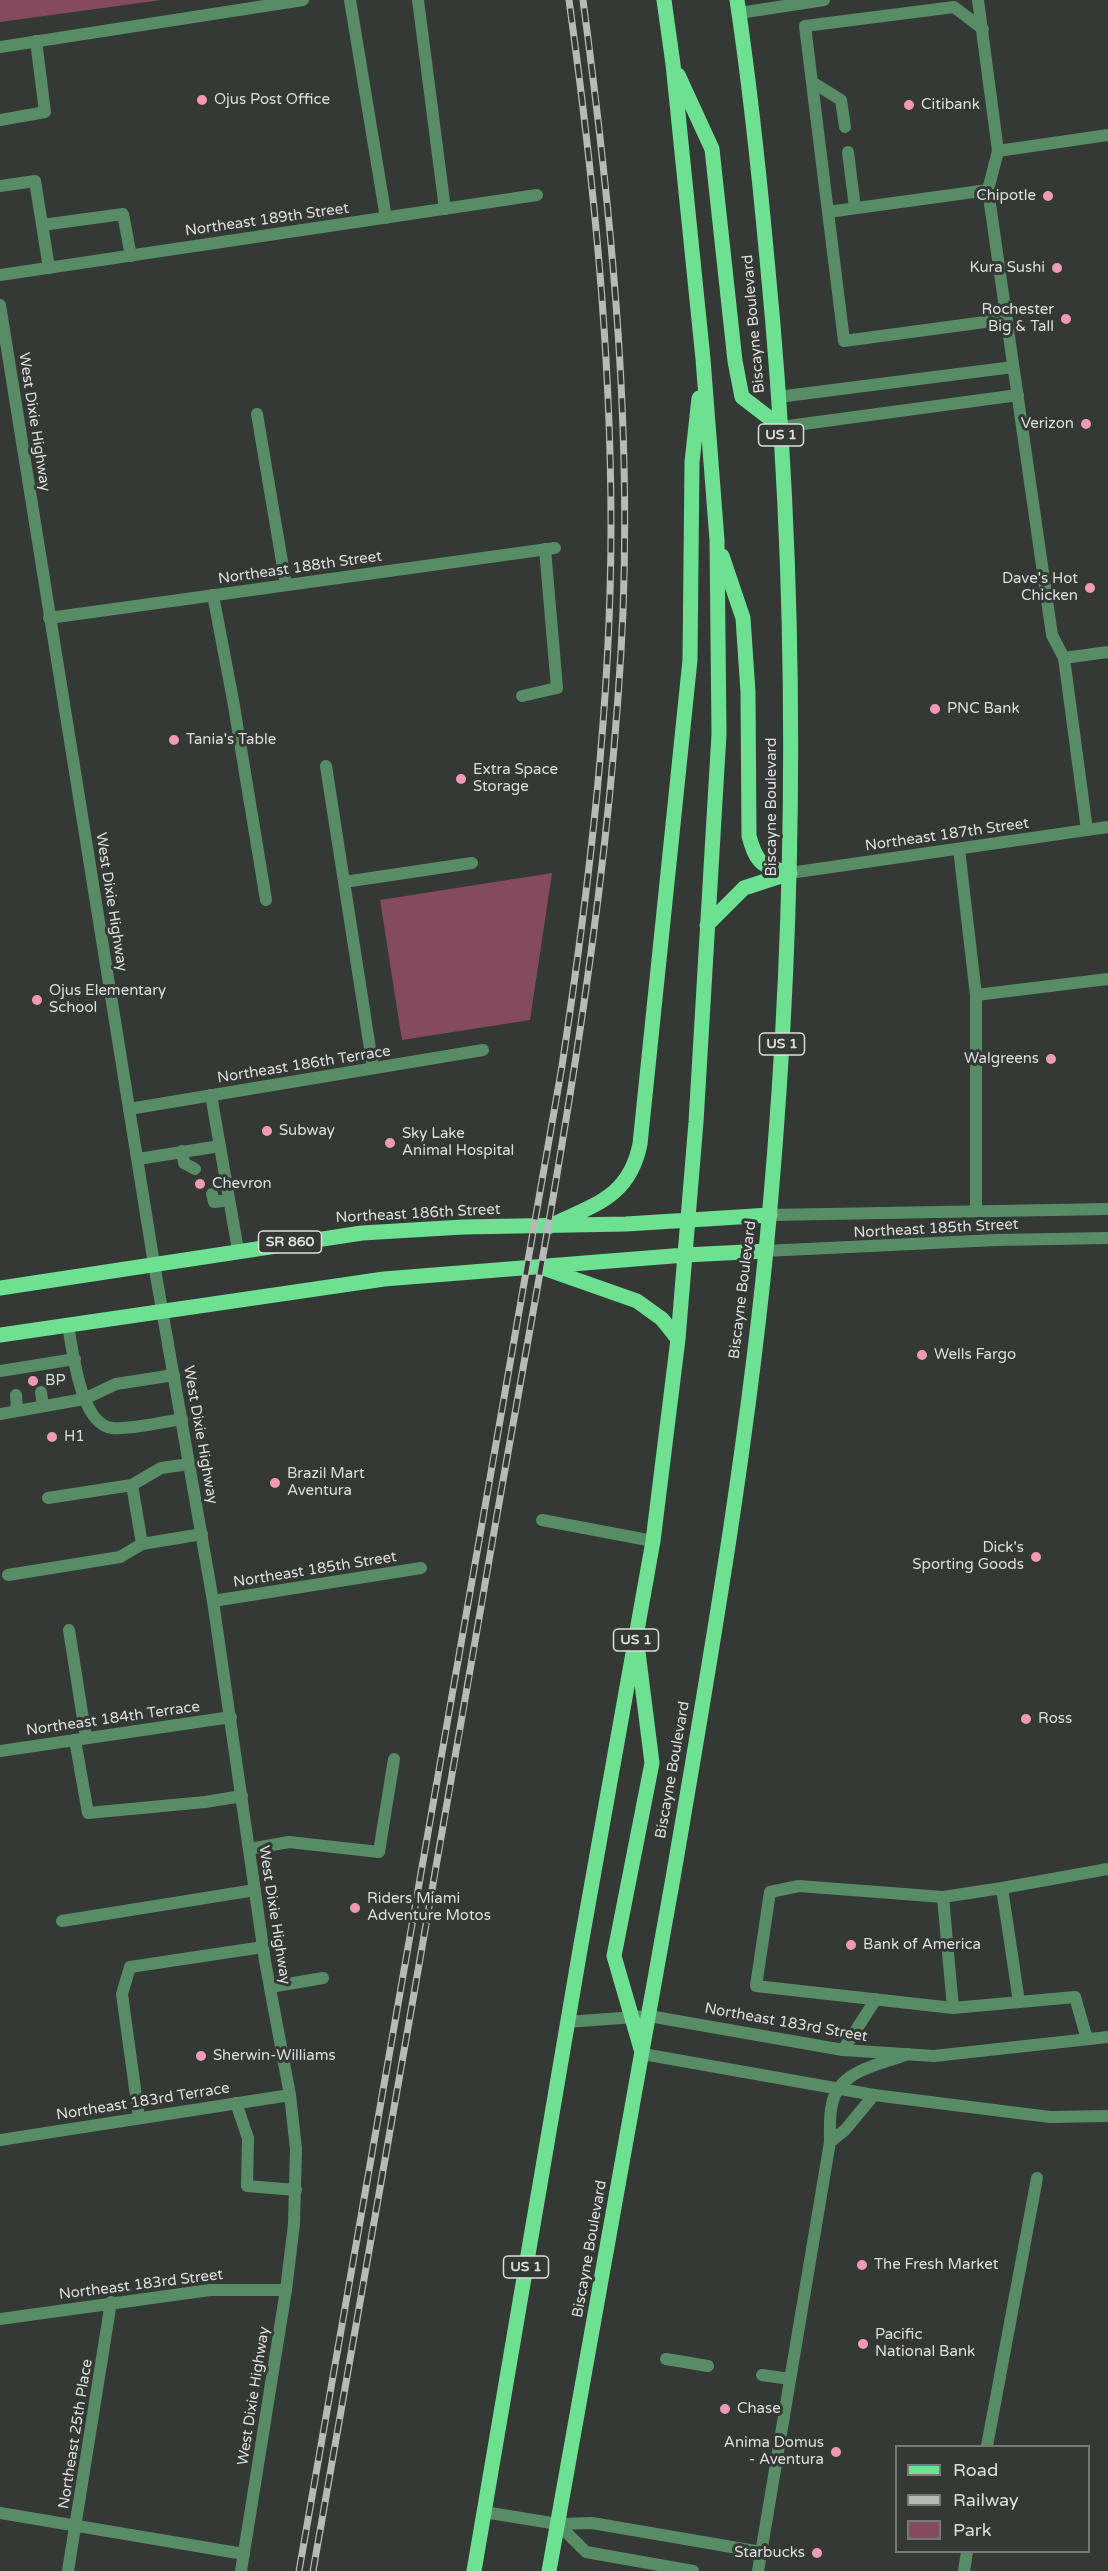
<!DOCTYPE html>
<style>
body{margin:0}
#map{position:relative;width:1108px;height:2571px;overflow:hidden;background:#343935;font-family:"Varela Round",sans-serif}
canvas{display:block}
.legend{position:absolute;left:895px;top:2445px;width:195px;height:108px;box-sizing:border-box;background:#343935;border:2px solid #777b78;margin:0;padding:8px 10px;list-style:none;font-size:18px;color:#dcdfdc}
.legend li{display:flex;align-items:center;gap:12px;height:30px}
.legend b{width:30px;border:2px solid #777b78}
</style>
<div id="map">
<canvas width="1108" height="2571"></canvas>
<ul class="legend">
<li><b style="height:8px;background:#6ee091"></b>Road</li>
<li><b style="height:8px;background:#b7bbb7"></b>Railway</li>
<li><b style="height:16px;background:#844b5e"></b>Park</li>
</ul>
</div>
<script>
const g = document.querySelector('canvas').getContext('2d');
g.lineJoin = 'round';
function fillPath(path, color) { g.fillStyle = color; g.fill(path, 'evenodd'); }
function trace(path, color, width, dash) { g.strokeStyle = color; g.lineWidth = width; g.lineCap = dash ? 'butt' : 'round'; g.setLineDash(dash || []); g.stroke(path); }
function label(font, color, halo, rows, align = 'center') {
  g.font = font + ' "Varela Round",sans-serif'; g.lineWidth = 6; g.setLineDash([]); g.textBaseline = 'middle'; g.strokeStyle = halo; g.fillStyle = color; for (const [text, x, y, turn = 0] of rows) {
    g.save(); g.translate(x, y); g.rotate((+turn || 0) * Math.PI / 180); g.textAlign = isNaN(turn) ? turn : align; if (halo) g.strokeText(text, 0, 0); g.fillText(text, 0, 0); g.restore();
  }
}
const green = new Path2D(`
 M0 0H162L0 22Z
 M552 873 530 1020 402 1040 380 900Z`);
const service = new Path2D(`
 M350 0 386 218
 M418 0 445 209
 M978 0 998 151 1108 135
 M739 13 824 0
 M812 82 841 100 845 127
 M0 120 45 112 36 41
 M998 151 988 190 1052 635 1064 658 1108 652
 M848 152 855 208
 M0 186 35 181 49 268
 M988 190 828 212 844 341 1007 319
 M828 212 805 26 954 7 983 29
 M42 225 123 214 131 256
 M778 397 1013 367
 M257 414 286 585
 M781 427 1018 395
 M213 595 233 700 266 900
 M1064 658 1087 830
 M522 696 557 688 545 549
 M326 766 373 1068
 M959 849 976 995V1210
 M344 882 472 863
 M976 995 1108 979
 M211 1095 238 1250
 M182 1151 184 1163 195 1169
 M138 1159 220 1146
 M212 1194 214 1202 229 1200
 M68 1326C73 1351 80 1424 112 1428 129 1430 164 1422 182 1419
 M0 1371 75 1359
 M41 1392 43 1406
 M16 1395 17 1411
 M0 1414 84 1399 116 1384 174 1375
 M132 1485 142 1544
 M48 1498 132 1485 161 1468 189 1464
 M542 1520 653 1541
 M8 1575 120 1557 142 1544 202 1534
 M69 1630 86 1738
 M75 1740 88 1813 205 1802 242 1796
 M249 1849 289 1842 379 1852 394 1759
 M1002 1888 1108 1869
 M943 1897 953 2008
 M62 1921 255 1890
 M270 1987 323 1978
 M1019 2002 1002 1888 943 1897 799 1886 770 1892 756 1986 953 2008 1075 1997 1087 2039
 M843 2050 876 1999
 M236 2103 248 2138 247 2186 296 2190
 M139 2118 122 1994 130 1967 263 1947
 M830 2142 845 2130 874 2095
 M666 2359 708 2366
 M762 2375 790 2379
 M987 2446 1037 2178
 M558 2524 592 2523 761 2552
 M558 2524 586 2552 693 2571
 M758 2571 830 2142C830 2130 829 2116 832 2104 839 2069 881 2065 908 2054
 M964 2571 967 2552`);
const minor = new Path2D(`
 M0 47 303 0
 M0 275 537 195
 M49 618 555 548
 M129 1109 483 1050
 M213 1601 421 1568
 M0 1751 231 1717
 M0 2140 290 2095
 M0 2319 210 2290H286
 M484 2512 558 2524
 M0 2513 244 2554
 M68 2571 111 2302`);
const tertiary = new Path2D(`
 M0 305 154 1264 213 1601 265 1961 290 2095 296 2149 294 2224 286 2290 241 2571
 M790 873 1108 827
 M770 1215 1108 1209
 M765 1251 996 1240 1108 1238
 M567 2022 649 2016 843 2050 934 2056 1108 2037
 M643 2054 874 2095 1050 2117 1108 2116`);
const primary = new Path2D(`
 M678 75 712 149 735 361 742 397 781 427
 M722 556 743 618 748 692 749 836C757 865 762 866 790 873
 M707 925 744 888 790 873
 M548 1227C592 1205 629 1199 640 1144L690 660 692 462 699 398
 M546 1269 637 1301 662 1319 678 1339
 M0 1288 362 1233 463 1227 626 1224 770 1215
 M0 1335 384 1279 685 1255 765 1251
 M638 1652 652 1763 614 1956 641 2049
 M474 2571 580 1950 653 1541 678 1339 696 1122 719 734 717 540 703 359 673 64 664 0
 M549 2571C592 2340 633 2109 673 1878 711 1656 750 1433 770 1208 798 892 798 575 767 259 759 172 750 86 737 0`);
const rail = new Path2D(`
 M299 2571 562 1066C589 887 611 707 611 525 611 349 593 174 569 0
 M313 2571C372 2232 432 1894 490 1555 544 1242 609 930 623 612 631 407 610 203 583 0`);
const markers = [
 [202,100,6,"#f09ab6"],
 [909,105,6,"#f09ab6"],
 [1048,196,6,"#f09ab6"],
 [1057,268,6,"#f09ab6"],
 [1066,319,6,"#f09ab6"],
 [1086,424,6,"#f09ab6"],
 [1090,588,6,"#f09ab6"],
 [935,709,6,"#f09ab6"],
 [174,740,6,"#f09ab6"],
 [461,779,6,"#f09ab6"],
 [37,1000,6,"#f09ab6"],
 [1051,1059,6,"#f09ab6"],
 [267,1131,6,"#f09ab6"],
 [390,1143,6,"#f09ab6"],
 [200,1184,6,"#f09ab6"],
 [922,1355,6,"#f09ab6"],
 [33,1381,6,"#f09ab6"],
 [52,1437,6,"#f09ab6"],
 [275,1483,6,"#f09ab6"],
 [1036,1557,6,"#f09ab6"],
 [1026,1719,6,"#f09ab6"],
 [355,1908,6,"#f09ab6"],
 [851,1945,6,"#f09ab6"],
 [201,2056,6,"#f09ab6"],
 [862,2265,6,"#f09ab6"],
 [863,2344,6,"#f09ab6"],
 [725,2409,6,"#f09ab6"],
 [836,2452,6,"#f09ab6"],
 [817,2553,6,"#f09ab6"]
];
const shields = [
 [781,435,45],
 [782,1044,45],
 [290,1242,63],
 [636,1640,45],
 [526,2267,45]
];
const shieldNames = [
 ["US 1",781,435],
 ["US 1",782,1044],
 ["SR 860",290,1242],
 ["US 1",636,1640],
 ["US 1",526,2267]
];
const poiNames = [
 ["Ojus Post Office",214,100],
 ["Citibank",921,105],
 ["Chipotle",1036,196,"right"],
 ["Kura Sushi",1045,268,"right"],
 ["Rochester",1054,310,"right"],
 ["Big & Tall",1054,327,"right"],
 ["Verizon",1074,424,"right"],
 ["Dave's Hot",1078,579,"right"],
 ["Chicken",1078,596,"right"],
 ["PNC Bank",947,709],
 ["Tania's Table",186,740],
 ["Extra Space",473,770],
 ["Storage",473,787],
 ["Ojus Elementary",49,991],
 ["School",49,1008],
 ["Walgreens",1039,1059,"right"],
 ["Subway",279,1131],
 ["Sky Lake",402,1134],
 ["Animal Hospital",402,1151],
 ["Chevron",212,1184],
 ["Wells Fargo",934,1355],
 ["BP",45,1381],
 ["H1",64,1437],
 ["Brazil Mart",287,1474],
 ["Aventura",287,1491],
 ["Dick's",1024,1548,"right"],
 ["Sporting Goods",1024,1565,"right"],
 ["Ross",1038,1719],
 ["Riders Miami",367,1899],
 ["Adventure Motos",367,1916],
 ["Bank of America",863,1945],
 ["Sherwin-Williams",213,2056],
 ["The Fresh Market",874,2265],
 ["Pacific",875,2335],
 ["National Bank",875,2352],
 ["Chase",737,2409],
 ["Anima Domus",824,2443,"right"],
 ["- Aventura",824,2460,"right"],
 ["Starbucks",805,2553,"right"]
];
const streetNames = [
 ["Northeast 189th Street",267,220,-8],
 ["Biscayne Boulevard",754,324,-95],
 ["West Dixie Highway",34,422,81],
 ["Northeast 188th Street",300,568,-8],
 ["Biscayne Boulevard",772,807,-90],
 ["Northeast 187th Street",947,835,-8],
 ["West Dixie Highway",111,902,81],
 ["Northeast 186th Terrace",304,1065,-9],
 ["Northeast 186th Street",418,1214,-3],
 ["Northeast 185th Street",936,1229,-3],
 ["Biscayne Boulevard",743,1290,-83],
 ["West Dixie Highway",200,1435,80],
 ["Northeast 185th Street",315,1570,-9],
 ["Northeast 184th Terrace",113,1719,-8],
 ["Biscayne Boulevard",673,1770,-80],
 ["West Dixie Highway",274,1915,81],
 ["Northeast 183rd Street",786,2023,10],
 ["Northeast 183rd Terrace",143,2102,-9],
 ["Biscayne Boulevard",590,2249,-80],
 ["Northeast 183rd Street",141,2285,-7],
 ["West Dixie Highway",254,2396,-81],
 ["Northeast 25th Place",76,2434,-81]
];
fillPath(green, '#844b5e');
trace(service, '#588c66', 12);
trace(minor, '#588c66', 12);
trace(tertiary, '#588c66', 12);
trace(primary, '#6ee091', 15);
trace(rail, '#b7bbb7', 7);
trace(rail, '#343935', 4.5, [14]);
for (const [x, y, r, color] of markers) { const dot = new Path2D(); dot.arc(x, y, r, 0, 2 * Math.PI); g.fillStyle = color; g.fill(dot); trace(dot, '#343935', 2); }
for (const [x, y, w] of shields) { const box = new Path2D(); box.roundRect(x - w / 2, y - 11, w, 22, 4.5); g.fillStyle = '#343935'; g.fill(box); trace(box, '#dcdfdc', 1.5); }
label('bold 14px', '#dcdfdc', null, shieldNames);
label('15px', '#dcdfdc', '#343935', poiNames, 'left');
label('15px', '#dcdfdc', '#343935', streetNames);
</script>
